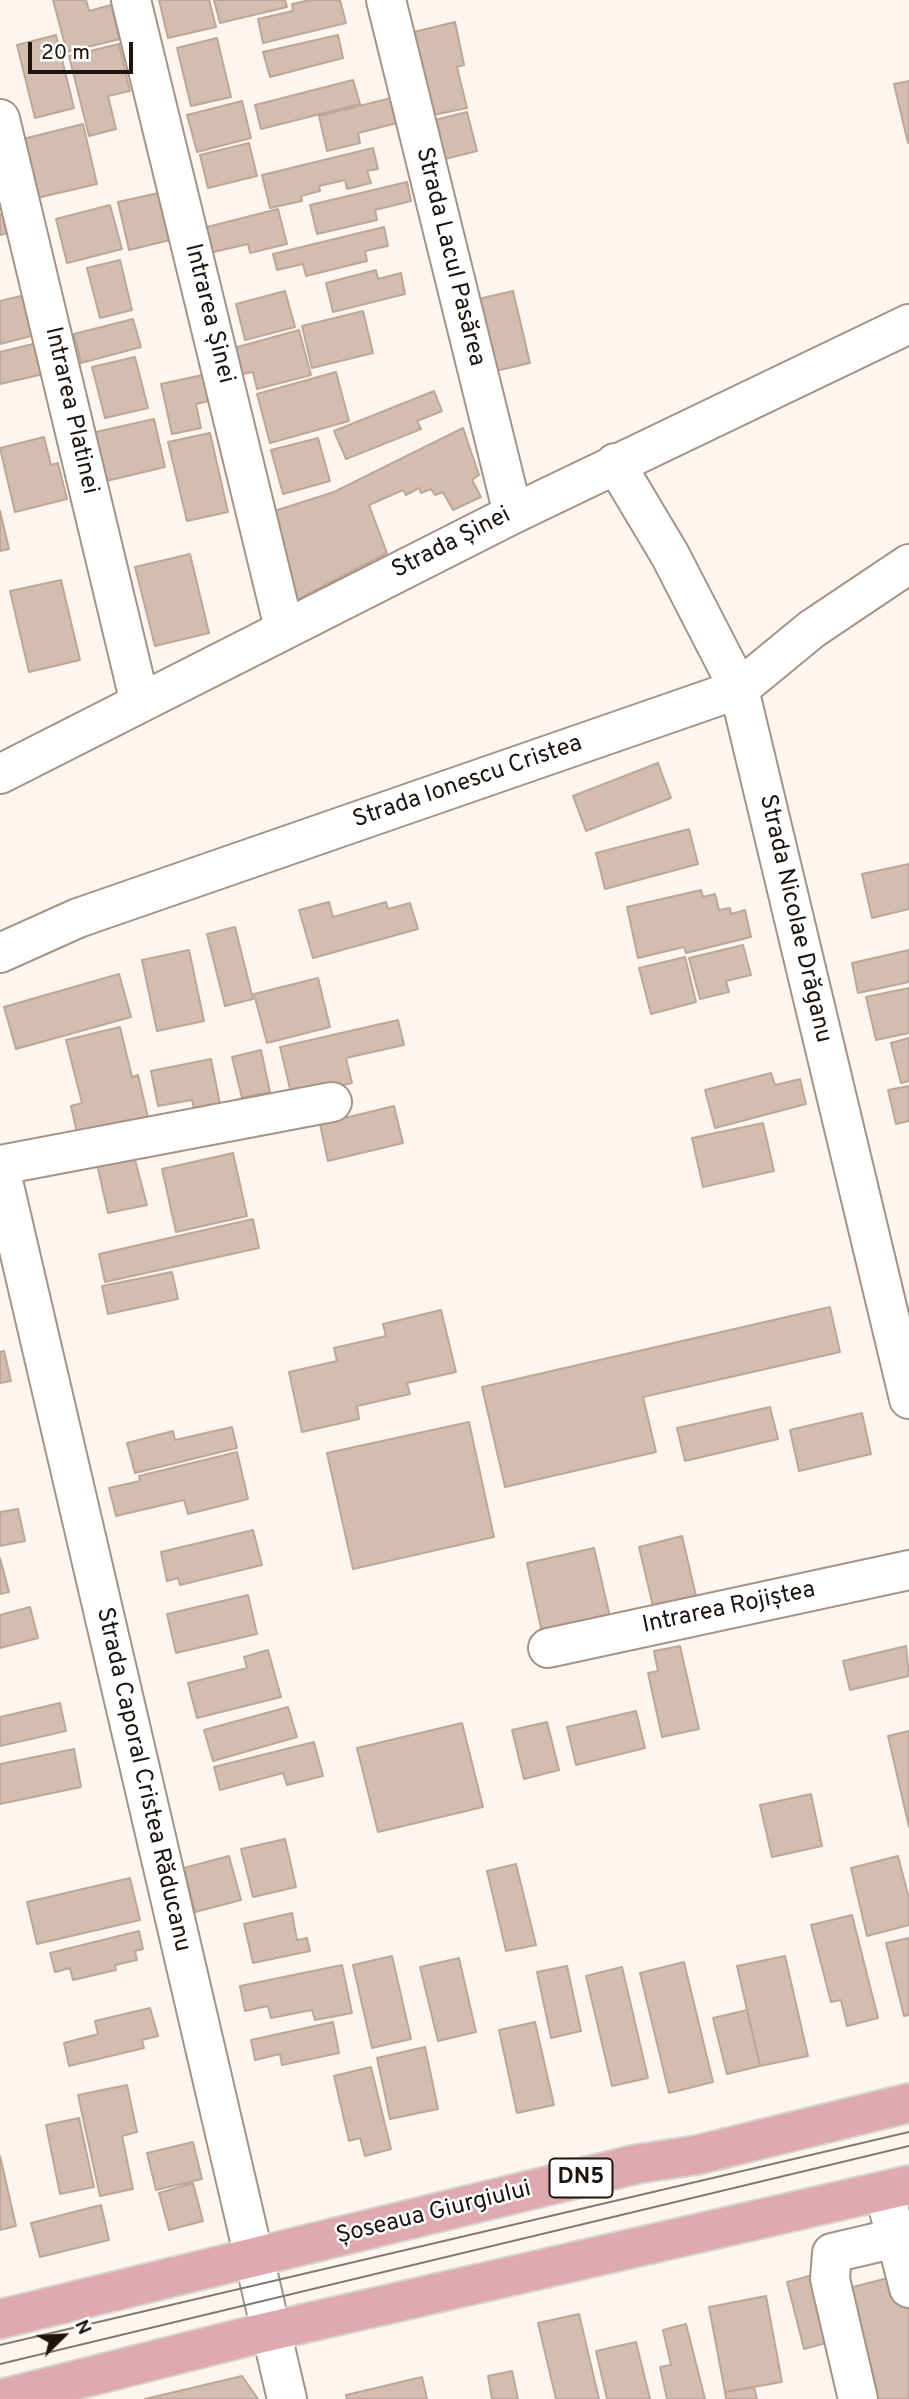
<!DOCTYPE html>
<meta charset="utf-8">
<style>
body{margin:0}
#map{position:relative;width:909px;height:2399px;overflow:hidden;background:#fef5ef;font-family:Overpass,sans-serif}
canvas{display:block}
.north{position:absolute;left:28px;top:2301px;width:70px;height:70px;-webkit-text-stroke:5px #fff;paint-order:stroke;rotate:66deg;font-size:19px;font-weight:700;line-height:28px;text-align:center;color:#1c140f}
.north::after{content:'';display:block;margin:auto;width:24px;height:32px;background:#1c140f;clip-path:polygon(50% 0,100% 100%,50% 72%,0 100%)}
.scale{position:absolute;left:28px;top:42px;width:105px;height:32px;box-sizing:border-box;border:4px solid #1c140f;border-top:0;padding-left:9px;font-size:21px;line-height:24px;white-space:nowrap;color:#1c140f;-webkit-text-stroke:5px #fff;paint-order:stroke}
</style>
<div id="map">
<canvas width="909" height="2399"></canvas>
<div class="north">N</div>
<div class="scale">20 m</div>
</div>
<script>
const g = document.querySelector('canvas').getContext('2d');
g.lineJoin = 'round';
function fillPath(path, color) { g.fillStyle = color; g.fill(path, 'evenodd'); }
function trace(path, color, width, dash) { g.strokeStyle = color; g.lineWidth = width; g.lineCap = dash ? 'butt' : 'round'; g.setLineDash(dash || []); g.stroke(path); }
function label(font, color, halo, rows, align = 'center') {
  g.font = font + ' Overpass,sans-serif'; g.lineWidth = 5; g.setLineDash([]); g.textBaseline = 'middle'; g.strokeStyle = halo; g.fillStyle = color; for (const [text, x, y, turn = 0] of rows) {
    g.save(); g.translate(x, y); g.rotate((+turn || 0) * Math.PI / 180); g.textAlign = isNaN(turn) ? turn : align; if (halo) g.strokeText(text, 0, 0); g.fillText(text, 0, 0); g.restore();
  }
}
const building = new Path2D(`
 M53 0H86L89 11 111 5 120 39 67 52Z
 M159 0H209L216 27 168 38Z
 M214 0H285L287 7 220 23Z
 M310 0H340L346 23 263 43 258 19 293 11 292 4Z
 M455 22 464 65 457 67 467 108 433 115 414 32Z
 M56 35 74 108 35 118 17 45Z
 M338 35 343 58 270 77 263 52Z
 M217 38 231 97 191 106 177 48Z
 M119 44 130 91 108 96 116 129 89 136 69 56Z
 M353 80 360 104 261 129 255 105Z
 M909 81V143H908L894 84Z
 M391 98 397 123 358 133 360 143 327 151 319 116Z
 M242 101 251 138 197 152 187 115Z
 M467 112 477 151 445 159 435 120Z
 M83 124 97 184 37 198 23 139Z
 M249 143 257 176 208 188 200 155Z
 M373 148 378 169 367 171 371 183 347 189 345 180 319 186 320 191 301 196 302 201 270 208 262 175Z
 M407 182 411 201 375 210 377 220 317 234 310 205Z
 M158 193 170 240 129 250 118 202Z
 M110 205 122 249 67 263 56 219Z
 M278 209 287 244 250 253 248 244 205 254 199 229Z
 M15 211 19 230 0 235V214Z
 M384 227 388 246 365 251 367 261 306 276 303 264 277 270 273 254Z
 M120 260 132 310 100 318 87 268Z
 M376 270 378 279 401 273 405 294 333 312 326 283Z
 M285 291 295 327 245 340 236 304Z
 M513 291 530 363 491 372 474 300Z
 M25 295 35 335 0 344V301Z
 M363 311 373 353 312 368 302 326Z
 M133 319 141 347 81 363 74 334Z
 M299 330 311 375 257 389 253 372 242 374 234 348Z
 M41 342 48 373 0 384V352Z
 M135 357 148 408 105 418 92 367Z
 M336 372 349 421 270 443 257 394Z
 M207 374 213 400 196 404 201 428 172 434 161 384Z
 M434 391 442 411 417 421 421 429 346 459 334 431Z
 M154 419 165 467 98 483 87 434Z
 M463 428 479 475 472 480 481 497 453 510 443 492 435 495 431 489 421 493 419 488 406 495 403 490 369 505 387 553 287 605 265 514 334 492Z
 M210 433 228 512 187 521 168 442Z
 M44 437 51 465 58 463 67 499 15 512 0 448Z
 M318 438 330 481 283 494 271 450Z
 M0 511 9 549 0 551Z
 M190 554 209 633 155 646 135 567Z
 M61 580 80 660 29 672 10 591Z
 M658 763 671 798 586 831 573 796Z
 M689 829 698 864 605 889 596 853Z
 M909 864V909L872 918 862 874Z
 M701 890 703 897 715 894 719 910 730 908 731 914 745 910 751 937 686 953 684 947 638 958 627 907Z
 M329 902 333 917 386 902 388 909 410 903 418 929 313 958 299 910Z
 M235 927 253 999 225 1006 207 934Z
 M743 945 751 975 726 981 729 992 700 999 689 958Z
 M189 950 204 1021 157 1031 142 960Z
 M909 950V982L858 993 852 963Z
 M685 957 696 1002 651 1014 639 968Z
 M119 974 131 1017 16 1049 4 1007Z
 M318 978 330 1027 267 1043 254 994Z
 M909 988V1033L876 1040 866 997Z
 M398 1020 404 1045 346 1058 352 1083 292 1097 280 1047Z
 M120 1027 132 1077 138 1075 151 1130 77 1133 71 1106 82 1103 66 1040Z
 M909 1038V1081L901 1083 891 1043Z
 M261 1050 270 1092 242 1098 232 1057Z
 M211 1059 221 1109 195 1114 192 1100 158 1106 151 1071Z
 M771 1073 775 1085 800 1079 806 1104 715 1128 705 1090Z
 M909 1086V1121L896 1124 888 1090Z
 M394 1106 403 1143 328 1161 320 1124Z
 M763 1123 774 1171 703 1187 692 1138Z
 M233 1153 247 1216 176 1232 162 1169Z
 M134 1156 147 1205 108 1213 97 1164Z
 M253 1219 259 1248 105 1282 99 1254Z
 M172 1272 178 1299 108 1314 102 1286Z
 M830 1307 840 1352 643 1397 656 1452 505 1487 482 1387Z
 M441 1310 456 1372 407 1383 410 1394 357 1406 359 1419 302 1432 289 1372 337 1361 334 1348 386 1336 383 1324Z
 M4 1351 11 1381 0 1383V1352Z
 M770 1407 778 1439 685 1461 677 1428Z
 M862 1413 871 1454 799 1471 790 1430Z
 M469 1422 494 1537 353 1569 327 1453Z
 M232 1427 237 1448 135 1473 127 1443 173 1431 175 1440Z
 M237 1452 248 1499 188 1514 184 1500 116 1516 109 1488 140 1481 139 1476Z
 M18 1509 25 1541 0 1546V1512Z
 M253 1530 262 1565 180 1585 178 1578 167 1581 161 1552Z
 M682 1536 696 1596 653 1606 639 1547Z
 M594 1548 610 1617 542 1633 527 1563Z
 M0 1558 9 1592 0 1594Z
 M248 1595 257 1634 176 1653 167 1614Z
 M30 1607 38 1638 0 1648V1615Z
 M680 1646 699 1729 662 1737 648 1673 658 1671 654 1651Z
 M906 1646 909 1676 850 1690 843 1661Z
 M268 1650 281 1697 197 1718 188 1683 247 1668 244 1657Z
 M60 1703 66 1731 0 1746V1717Z
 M288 1707 297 1737 213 1761 204 1730Z
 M636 1711 645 1748 576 1765 567 1727Z
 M547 1722 559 1770 524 1779 512 1730Z
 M462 1723 483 1807 378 1832 357 1748Z
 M909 1731V1827L888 1736Z
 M314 1742 323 1776 287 1785 283 1773 220 1790 214 1767Z
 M74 1749 81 1787 0 1804V1764Z
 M811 1794 822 1846 772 1857 760 1805Z
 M285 1839 296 1887 253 1897 241 1849Z
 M229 1856 241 1900 195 1912 184 1868Z
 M898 1856 909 1899V1925L867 1936 851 1868Z
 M516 1864 536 1945 506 1951 487 1871Z
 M130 1878 140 1920 37 1944 27 1902Z
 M292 1913 297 1940 307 1938 310 1951 253 1963 244 1924Z
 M852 1915 878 2018 847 2026 841 2000 831 2002 811 1925Z
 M139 1931 143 1949 135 1951 137 1960 115 1965 116 1970 73 1980 70 1968 55 1972 50 1953Z
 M909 1938V2015L904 2016 886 1943Z
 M392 1956 411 2039 372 2048 353 1965Z
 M785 1956 808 2056 760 2066 737 1966Z
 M459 1958 476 2032 438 2041 420 1967Z
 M684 1962 713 2082 669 2093 640 1973Z
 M342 1965 352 2013 315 2020 312 2010 271 2018 268 2006 245 2011 240 1986Z
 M567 1966 581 2031 551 2038 537 1972Z
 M622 1967 648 2078 612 2086 586 1976Z
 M150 2008 158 2036 142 2040 144 2048 69 2066 64 2043 98 2034 95 2021Z
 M747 2010 760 2066 727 2074 713 2018Z
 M333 2022 339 2053 282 2065 280 2054 255 2060 251 2040Z
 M535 2022 554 2105 517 2113 499 2030Z
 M425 2047 438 2109 390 2119 377 2058Z
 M371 2067 391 2149 365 2156 360 2138 349 2141 334 2076Z
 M127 2085 137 2132 122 2136 133 2189 100 2196 78 2095Z
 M79 2118 94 2187 60 2194 46 2125Z
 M193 2142 202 2179 156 2190 147 2153Z
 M0 2156 16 2226 0 2230Z
 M193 2183 203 2221 169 2230 159 2193Z
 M101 2205 109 2240 40 2257 31 2223Z
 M817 2274 833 2341 804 2349 787 2282Z
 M900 2275 909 2311V2399H863L837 2291Z
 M766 2296 782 2382 725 2392 709 2307Z
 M579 2314 599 2399H556L538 2323Z
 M686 2324 705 2399H667L660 2367 671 2365 663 2330Z
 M636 2342 650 2399H607L596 2351Z
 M512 2371 518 2399H492L488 2376Z
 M242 2376 258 2399H145Z
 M422 2377 427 2399H347L346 2395Z
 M754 2387 757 2399H726L725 2392Z`);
const minor = new Path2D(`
 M131 0 284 628
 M386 0 513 514
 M0 119 140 703
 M615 463 670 555 739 689 909 1399
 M0 774 513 514 909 324
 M0 953 78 918 739 689 812 629 909 564
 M0 1165 332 1102
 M0 1168 287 2399
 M548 1648 909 1570
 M884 2191 909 2288
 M858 2399 830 2279 832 2253 896 2238`);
const major = new Path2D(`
 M0 2319 637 2164 697 2155 909 2103
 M1 2399 258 2334 909 2185`);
const tram = new Path2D(`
 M0 2345 909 2132
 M0 2364 909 2146`);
const shields = [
 [581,2178,63]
];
const shieldNames = [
 ["DN5",581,2178]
];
const streetNames = [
 ["Strada Lacul Pasărea",449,257,76],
 ["Intrarea Șinei",208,314,76],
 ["Intrarea Platinei",70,411,77],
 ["Strada Șinei",452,544,-27],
 ["Strada Ionescu Cristea",468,783,-19],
 ["Strada Nicolae Drăganu",794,919,77],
 ["Intrarea Rojiștea",729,1609,-12],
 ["Strada Caporal Cristea Răducanu",142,1780,77],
 ["Șoseaua Giurgiului",434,2214,-14]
];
fillPath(building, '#d2bdae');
trace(building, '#bca798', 2);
trace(minor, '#a79284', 42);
trace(major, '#d6d5d4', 42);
trace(minor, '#fff', 38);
trace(major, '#dfa9b0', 38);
trace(tram, '#7f7771', 2);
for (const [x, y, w] of shields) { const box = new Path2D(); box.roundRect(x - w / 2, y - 19.5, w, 39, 5); g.fillStyle = '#fff'; g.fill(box); trace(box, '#1c140f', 2); }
label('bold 23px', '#1c140f', null, shieldNames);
label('24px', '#1c140f', '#fff', streetNames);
</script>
